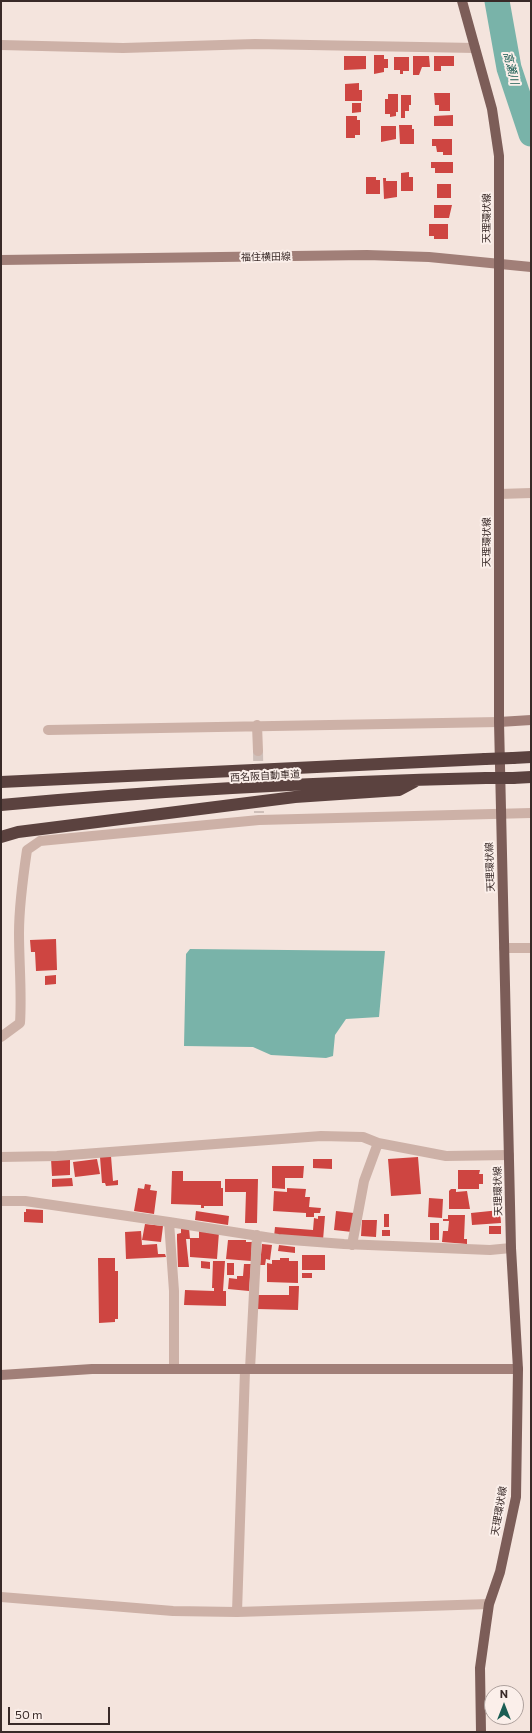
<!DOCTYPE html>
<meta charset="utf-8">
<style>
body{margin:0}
#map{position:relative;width:532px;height:1733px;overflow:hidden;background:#f4e4dd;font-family:Commissioner,sans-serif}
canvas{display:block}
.frame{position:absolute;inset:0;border:2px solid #392a28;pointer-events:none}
.north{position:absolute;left:484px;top:1685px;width:40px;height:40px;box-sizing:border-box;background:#fbefea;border:1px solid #ada09c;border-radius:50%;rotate:0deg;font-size:11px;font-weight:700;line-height:16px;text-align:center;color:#392a28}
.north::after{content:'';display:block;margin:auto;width:14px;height:18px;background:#1b5e54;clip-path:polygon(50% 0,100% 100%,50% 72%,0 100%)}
.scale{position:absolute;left:8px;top:1707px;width:102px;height:18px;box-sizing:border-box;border:2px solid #392a28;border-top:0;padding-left:5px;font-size:12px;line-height:14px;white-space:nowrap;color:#392a28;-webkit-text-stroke:3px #fbefea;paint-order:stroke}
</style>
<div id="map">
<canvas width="532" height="1733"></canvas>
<div class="frame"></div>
<div class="north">N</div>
<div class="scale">50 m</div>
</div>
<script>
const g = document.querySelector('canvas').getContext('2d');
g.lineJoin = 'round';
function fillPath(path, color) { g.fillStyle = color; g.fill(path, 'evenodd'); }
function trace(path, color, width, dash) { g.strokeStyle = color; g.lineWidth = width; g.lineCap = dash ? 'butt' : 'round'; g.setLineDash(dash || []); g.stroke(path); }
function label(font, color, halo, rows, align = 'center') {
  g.font = font + ' Commissioner,"Noto Sans JP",sans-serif'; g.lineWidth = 4; g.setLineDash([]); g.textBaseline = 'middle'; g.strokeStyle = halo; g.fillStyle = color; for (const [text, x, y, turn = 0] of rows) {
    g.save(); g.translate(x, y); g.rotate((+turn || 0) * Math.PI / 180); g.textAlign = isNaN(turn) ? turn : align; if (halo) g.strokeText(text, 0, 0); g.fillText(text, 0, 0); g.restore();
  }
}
const water = new Path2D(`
 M190 949 385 951 379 1017 346 1019 335 1035 333 1056 326 1058 271 1055 253 1047 184 1046 186 954Z`);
const river = new Path2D(`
 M497 1 509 68 531 134`);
const building = new Path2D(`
 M374 55H384V59H388V68H384V72L374 74Z
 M344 56H366V69L344 70Z
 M413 56H429L430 67H422L419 75H413Z
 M434 56H454V66H441V71H434Z
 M394 57H409V71H403V74H400V70H394Z
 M359 83V90H362V101H345V84Z
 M434 93H450V111H439V105H435Z
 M388 94H398V112H396V116L390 117V114H385V99H388Z
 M401 95H411V105H409V111H405V118H401Z
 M352 103H361V112L352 113Z
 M453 115V126H434V116Z
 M346 116H357V120H360V135H355V138H346Z
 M399 125H412V129H414V144H400Z
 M381 126H396V139L381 142Z
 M432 139H452V155H443V152H437L436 146H432Z
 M431 162H453V173H435V168H431Z
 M409 172V177H413V191H401V173Z
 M366 177H376V180H380V194H366Z
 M383 178H386V181H397V197L384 199Z
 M437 184H451V198H437Z
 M434 205H452L449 218H434Z
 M429 224H448V239H434V236H429Z
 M56 939 57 970 36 971 35 952H31L30 940Z
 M56 975V984L45 985V976Z
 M111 1156 113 1181 118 1180V1185L106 1186 105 1183H102L100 1157Z
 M418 1157 421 1194 391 1196 388 1159Z
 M51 1159H70V1175L52 1176Z
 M97 1159 100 1174 75 1177 73 1162Z
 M313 1159H332V1169L313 1168Z
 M272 1166H304L303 1178H285V1189L272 1188Z
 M458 1170H480L479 1174H483V1184H479V1189H458Z
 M172 1171H183V1181H221V1188H223V1206H204V1208H201V1205L171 1204Z
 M72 1178 73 1186 52 1187V1179Z
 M225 1179H258L257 1223H245L246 1192H225Z
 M145 1184 151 1185 150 1190 157 1191 154 1214 134 1211 138 1188 144 1189Z
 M287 1188 306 1189 305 1197H310L309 1207 321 1208 320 1213H314V1217H306V1213L273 1211 274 1191 287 1192Z
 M451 1189H456V1192L467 1191 470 1209H449V1191Z
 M429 1198 443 1199 442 1218 428 1217Z
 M26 1209 43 1210V1223L24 1222V1212H26Z
 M500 1210 501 1223 472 1225 471 1213Z
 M196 1211 229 1216 228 1225 195 1220Z
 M336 1211 354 1213 352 1232 334 1230Z
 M384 1214H389V1227H384Z
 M448 1215H465L464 1239H467V1244L442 1242 443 1231H448L449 1221H443V1219H448Z
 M318 1216H325L323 1240 274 1237 275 1227 313 1230 314 1218 318 1219Z
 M362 1220H377L376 1237 361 1236Z
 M430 1223H439V1240H430Z
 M145 1224 163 1226 161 1242 142 1240Z
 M489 1226H501V1234H489Z
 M181 1228H189L190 1239H186L189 1267H178L177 1239V1234L181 1233Z
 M382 1230H390V1236H382Z
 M141 1231 142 1245 157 1244 158 1254H165L166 1257 126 1259 125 1232Z
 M199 1231 219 1232 217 1259 190 1257V1238H199Z
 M228 1240H246V1242H252L251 1261 226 1259Z
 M262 1244 272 1245 270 1260 266 1259 265 1265H260Z
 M279 1245 295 1247V1253L278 1251Z
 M302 1255H325V1270H302Z
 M98 1258H115V1271H118V1319H115V1322L99 1323Z
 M280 1258H289V1261H298V1283L267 1282V1263L272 1264V1260H280Z
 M201 1261 210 1262V1269L201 1268Z
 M213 1261H225L223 1291H226V1306L184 1305 185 1290 214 1291V1288H212Z
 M227 1263H234V1275H227Z
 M244 1264H251L249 1291 228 1289 229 1278 237 1279V1276H243Z
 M302 1273H312V1278H302Z
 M289 1286H299L298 1310 257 1309 258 1295H289Z`);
const streetTunnel = new Path2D(`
 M258 751 259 813`);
const street = new Path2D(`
 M1 45 123 48 255 44 475 48
 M499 494 531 493
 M257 725 258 751
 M48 730 499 722
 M504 948H531
 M1 1037 20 1023C22 993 19 963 19 933 19 905 23 877 27 850L40 841 259 820 531 813
 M1 1157 57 1156 321 1136 363 1137 378 1143 446 1156 509 1155
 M1 1201H25L169 1222 278 1239 344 1244 490 1250 511 1248
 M169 1222 174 1291V1369
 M352 1245 364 1181 378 1143
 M250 1369 257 1235
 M1 1597 173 1611 237 1612 489 1604
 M237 1612 245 1370`);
const secondary = new Path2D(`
 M1 260 367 255 429 257 531 267
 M499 722 531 720
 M1 1375 92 1369H518`);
const primary = new Path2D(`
 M462 1 492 109 499 156V722L511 1248 518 1369 516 1497 500 1572 489 1604 486 1625 480 1668 481 1732`);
const highway = new Path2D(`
 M513 758 531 757
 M513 778 531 777
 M1 782 485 759
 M1 805C162 790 324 782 486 778
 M1 837 18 832 295 797 399 790 414 782`);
const highwayBridge = new Path2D(`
 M485 759 513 758
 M486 778H513`);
const streetNames = [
 ["天理環状線",487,218,-90],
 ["福住横田線",266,257,-1],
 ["天理環状線",487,542,-90],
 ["西名阪自動車道",265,776,-3],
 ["天理環状線",490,867,-92],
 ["天理環状線",498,1191,-91],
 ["天理環状線",499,1511,-80]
];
const waterNames = [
 ["高瀬川",511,68,76]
];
fillPath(water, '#79b3a9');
trace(river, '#79b3a9', 25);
fillPath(building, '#ce4541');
trace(streetTunnel, '#cfbfb9', 10, [10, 5]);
trace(street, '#cdb1a7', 10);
trace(secondary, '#a17f78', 10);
trace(primary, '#7c5d58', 10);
trace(highway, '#5b423f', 12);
trace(highwayBridge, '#5b423f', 12);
label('10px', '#392a28', '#fbefea', streetNames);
label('italic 11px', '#1b5e54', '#fbefea', waterNames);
</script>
